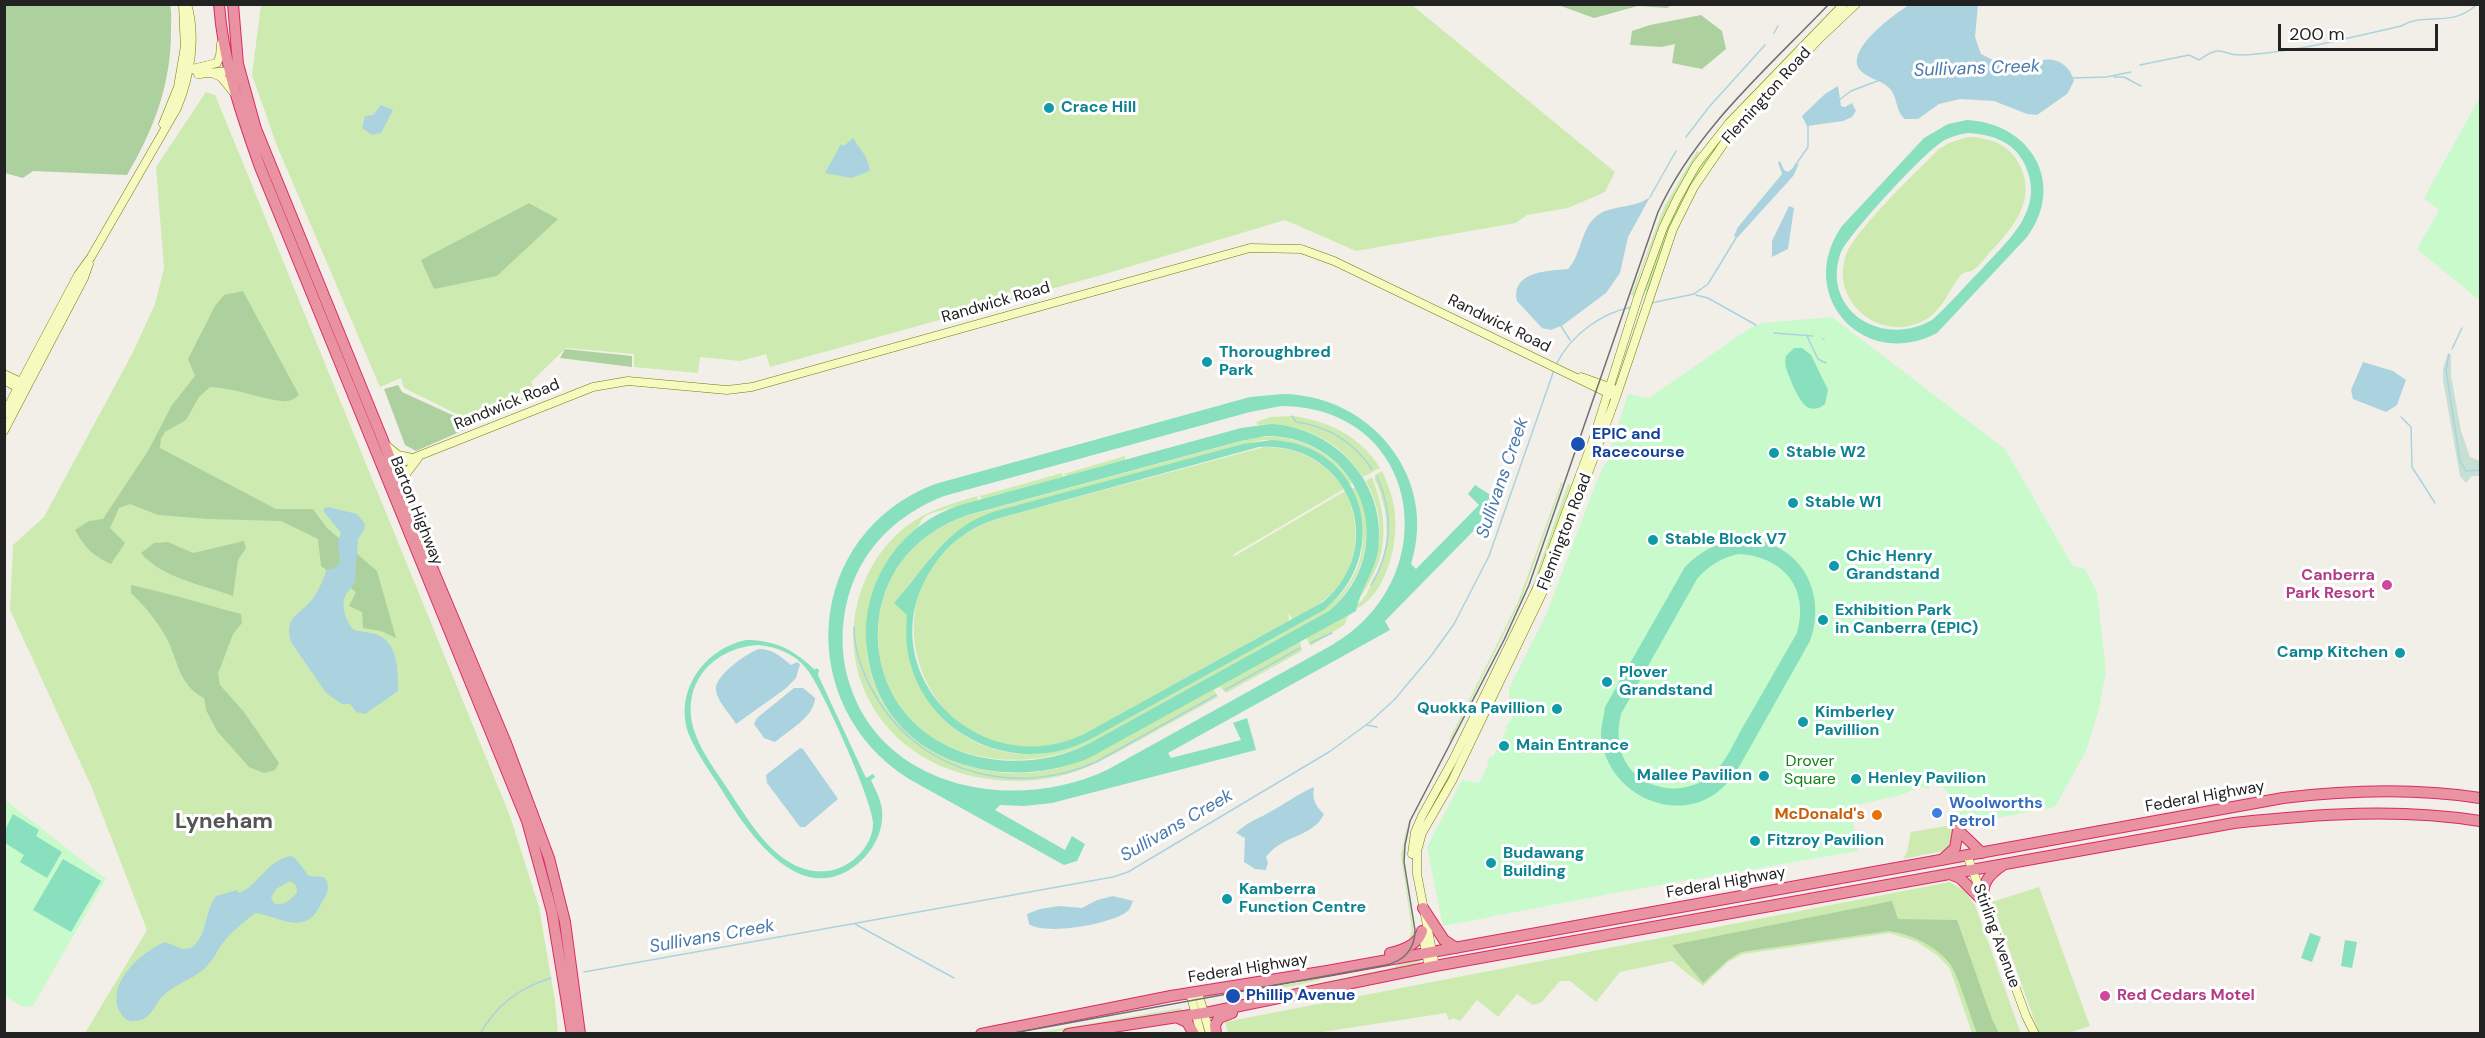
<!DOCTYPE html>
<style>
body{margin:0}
#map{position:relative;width:2485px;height:1038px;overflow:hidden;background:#f2efe9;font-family:"DM Sans",sans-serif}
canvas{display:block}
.frame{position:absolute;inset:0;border:6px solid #222;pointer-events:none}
.scale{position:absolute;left:2278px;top:24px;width:160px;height:27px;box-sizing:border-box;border:3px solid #222;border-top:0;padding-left:8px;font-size:18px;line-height:21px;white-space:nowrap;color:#222;-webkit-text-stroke:4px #fff;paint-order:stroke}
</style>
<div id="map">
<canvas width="2485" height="1038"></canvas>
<div class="frame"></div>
<div class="scale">200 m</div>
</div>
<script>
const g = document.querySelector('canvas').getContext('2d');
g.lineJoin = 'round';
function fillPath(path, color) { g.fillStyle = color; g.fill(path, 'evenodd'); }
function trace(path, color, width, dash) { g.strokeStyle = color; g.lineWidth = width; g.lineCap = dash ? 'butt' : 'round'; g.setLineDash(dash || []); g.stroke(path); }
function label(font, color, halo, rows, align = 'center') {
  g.font = font + ' "DM Sans",sans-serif'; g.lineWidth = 6; g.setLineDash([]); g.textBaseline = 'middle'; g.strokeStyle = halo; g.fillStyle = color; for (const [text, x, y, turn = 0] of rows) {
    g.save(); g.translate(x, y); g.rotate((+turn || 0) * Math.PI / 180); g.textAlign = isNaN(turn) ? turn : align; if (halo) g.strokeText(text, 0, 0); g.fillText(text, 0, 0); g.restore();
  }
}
const grass = new Path2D(`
 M261 5H1412L1615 172 1605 192 1568 208 1527 215 1516 223 1356 251 1285 220 1105 274 770 367 766 354 740 361 700 357 698 373 634 367V354L566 348 531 382 537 394 478 420 463 417 404 388 401 378 380 387 277 146 252 75ZM529 203 557 219 497 276 422 260Z
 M1848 5H1852L1728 131 1692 185 1648 292 1644 290 1661 240 1687 186 1701 165 1721 136Z
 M206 92 215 95 227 124 510 816 539 907 555 1001 558 1033H85L147 930 92 788 10 610 13 545 44 517 132 354 155 304 164 268 156 167Z
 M1968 137C1988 137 2008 144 2018 162 2038 197 2015 226 1992 250 1986 256 1980 266 1973 270 1969 273 1964 271 1961 275 1951 287 1945 304 1932 315 1890 349 1828 306 1846 255 1854 231 1919 169 1939 149L1949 143Z
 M1697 151 1699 153C1669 197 1650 246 1633 296L1631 295 1664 207Z
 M1293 416C1329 421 1361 437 1380 468L1363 477C1340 440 1301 422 1258 425L1256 422 1270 417Z
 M1257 437C1296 433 1331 451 1353 483L1350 484C1329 454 1299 439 1262 440L983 516C834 588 923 800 1078 745L1315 615C1363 587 1374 538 1352 489L1355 487C1379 530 1364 580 1329 611L1090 743C1012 780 903 757 881 663 875 634 878 605 891 579 906 549 932 529 962 517Z
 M1264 447C1299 447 1325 461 1344 489L1234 554 1233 557 1345 491C1362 525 1359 566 1332 593 1321 604 1307 612 1293 619L1288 613 1289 621 1084 734C934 805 836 578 996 519Z
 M1125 456V460L1066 476 1064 474Z
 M1382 471C1388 485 1394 499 1395 515 1398 547 1385 595 1356 609L1357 604C1366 599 1368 590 1373 581 1392 547 1390 514 1375 480V475Z
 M1062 473 1063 477 982 499 980 497V496Z
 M1372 477C1385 511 1390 546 1371 579 1367 586 1364 594 1358 599 1379 557 1390 526 1366 481Z
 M1563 482 1522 598 1450 742 1449 740 1518 602 1561 483Z
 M1568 484 1571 485 1538 578 1493 673 1529 595Z
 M977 496 978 500 929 514C921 518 922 520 918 527 914 533 906 538 901 543 880 567 870 593 867 625 856 748 998 806 1095 754L1300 641 1302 651 1226 693 1220 687 1214 690 1218 697C1191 712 1165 726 1138 741 1112 755 1086 771 1056 777 985 791 907 768 871 704 851 668 848 627 862 588 872 560 891 536 914 521 934 508 955 503 977 496Z
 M1349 614 1344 625 1311 646 1306 638Z
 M1408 819 1403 861 1414 933 1408 942 1412 930 1401 856Z
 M1953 825 1956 835 1948 850 1903 859 1907 852 1911 832Z
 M1950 882 1965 891 1975 905 2021 1034 1972 1033 1950 969 1938 956 1917 942 1890 933 1743 954 1728 962 1703 986 1672 961 1620 972 1596 1002 1570 981H1560L1542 1002 1533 1005 1517 994 1498 1017 1477 1000 1460 1021 1453 1018 1449 1021 1446 1013 1316 1033H1228L1225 1022Z
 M2039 887 2090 1026 2068 1033H2039L1992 902Z
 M1424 956V959L1415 964 1315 987H1304L1217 1004 1392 968 1408 959Z
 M1319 978 1320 980 1251 995 1250 991Z
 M1181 1008 1182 1011C1166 1019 1144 1017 1126 1020 1094 1024 1062 1033 1029 1034Z`);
const forest = new Path2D(`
 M4 5H170C172 13 171 23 171 32 171 85 153 131 127 175L33 171 23 178 5 173Z
 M1558 5H1672L1667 8 1638 6 1594 18Z
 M1701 15 1722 31 1726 49 1702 69 1672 63 1675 44 1662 47 1630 45 1632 31 1650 25Z
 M529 203 558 219 497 276 434 289 421 260Z
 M243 291 299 395C294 400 288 402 281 401 257 398 235 388 210 387L199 397 186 420 165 432 161 438 160 448 276 509H313L327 528 377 571 396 638 381 631 363 628 362 612 349 606 356 592 321 566 318 539 281 521 208 519 158 515 130 504 119 508 110 528 125 543 111 564C93 556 84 547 75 530L89 521 103 519 148 451 172 405 195 376 188 359 215 306 224 295Z
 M565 349 632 356V367L560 358Z
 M398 385 402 392 461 419 471 427 416 451 405 445 384 389Z
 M244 541 246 548 238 560 233 596C204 585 161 578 141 553L154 543 168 542 193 553Z
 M131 585C168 593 204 604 241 614L242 623 233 634 218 674 220 685 244 712 279 763 275 770 264 773 249 767 217 731 206 710 204 698C178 685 178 659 166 637 156 620 145 606 131 593Z
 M1892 901 1898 919 1957 920 1992 1019 1999 1033H1977C1970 1016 1959 977 1950 964 1937 946 1910 934 1889 931L1741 952 1728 960 1703 983 1672 945Z`);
const wetland = new Path2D(`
 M2448 353 2451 355V376L2461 431 2470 457 2480 461V476H2472L2466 483 2460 476 2443 380V369Z`);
const park = new Path2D(`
 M2480 97V301L2417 249 2439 210 2424 198Z
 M1832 317 2005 449 2073 566 2085 569 2097 592 2106 671 2099 709 2086 751 2055 807 1964 824 1954 799 1936 780 1928 789 1920 787 1901 795 1851 806 1858 851 1614 893 1443 926 1427 847 1462 780 1479 783 1489 763 1487 762 1490 756 1493 757 1507 729 1505 728 1513 716 1509 707V688L1546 615 1595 486 1604 465 1608 461V456L1628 394 1649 398 1750 328 1763 323Z
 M4 799 106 879 33 1006 23 1007 5 996Z`);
const pitch = new Path2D(`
 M1967 120C2030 123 2067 183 2027 237L1937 333C1863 372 1794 294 1842 226L1924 138 1948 124ZM1968 133C1990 134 2012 141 2023 161 2048 208 2009 239 1980 271 1964 287 1949 305 1932 320 1881 349 1820 309 1841 252 1849 234 1921 156 1939 144 1948 137 1957 135 1968 133Z
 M1794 348H1802L1811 355 1828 390 1825 404C1807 418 1799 398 1792 384 1789 374 1783 366 1786 356Z
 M1283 394C1371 395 1439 478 1411 564L1416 569 1479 505 1468 494 1475 485 1492 496 1493 511 1385 621 1390 630 1168 753 1171 758 1241 740 1233 723 1247 718 1256 750 1052 803 1024 806 1000 805 995 810 1065 850 1072 836 1085 844 1077 861 1064 865 909 779C792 705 804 534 935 484L1250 397ZM1281 406C1423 407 1447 579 1332 645L1107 770C1011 815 873 788 846 671 839 638 843 603 857 573 875 536 906 511 944 496L1250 412Z
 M1271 424C1336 428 1388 484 1378 551 1374 573 1360 590 1356 611L1089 758C999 796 879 759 867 650 863 620 870 589 886 563 903 535 930 515 960 505L1241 428ZM1265 436C1361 435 1403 550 1329 611L1090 743C1008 785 893 752 879 652 875 621 882 590 899 565 916 541 940 524 968 515L1241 441Z
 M1272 440C1365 444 1394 554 1324 610L1091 739C1001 786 895 717 907 615L894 603C928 566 944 527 996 511L1243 444ZM1259 447C1347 440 1391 545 1323 602L1084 734C978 785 866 669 932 568 947 544 969 528 996 519Z
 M1740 538C1749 539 1759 540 1768 543 1810 558 1824 602 1810 641L1735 774C1729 781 1723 788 1715 794 1669 825 1605 790 1601 735 1601 726 1604 716 1605 707L1685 567C1702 550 1717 543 1740 538ZM1738 554C1783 556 1810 588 1797 633 1779 664 1762 694 1744 725 1734 742 1726 763 1711 775 1690 793 1656 793 1635 774 1618 757 1616 736 1621 714L1697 579C1708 566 1721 558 1738 554Z
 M746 640C776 640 794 650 815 670L816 668 819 670 818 675 866 778 873 774 875 777 871 780C874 787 878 794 880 801 887 822 877 845 863 859 805 915 750 836 723 792 712 774 698 756 690 737 672 694 703 649 746 640ZM758 645C777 647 793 653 806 668 821 685 872 800 873 822 874 846 850 869 827 871 779 876 750 822 727 788 716 771 702 753 695 733 679 686 711 648 758 645Z
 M13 814 39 830 36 836 62 852 47 878 20 862 24 855 5 843V830Z
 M63 859 101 881 71 932 33 910Z
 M2310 933 2321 937 2312 962 2301 958Z
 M2345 940 2357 942 2352 968 2341 966Z`);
const water = new Path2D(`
 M1910 4 1978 5 1975 37 1981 54 2001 64 2025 69C2042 53 2068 57 2074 81L2067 94 2037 115 2027 114 1994 101 1960 99 1939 104 1918 119H1905C1895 111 1898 95 1888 87 1879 79 1868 79 1860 70 1844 50 1895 14 1910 4Z
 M1838 86 1841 106 1845 107 1852 103 1856 111 1852 117 1843 121 1807 126 1802 116 1825 94Z
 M381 105 393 110 381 133 372 135 362 128 365 116 373 115Z
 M853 138C861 152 867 153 870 171L851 178 825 173 841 144 844 146Z
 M1780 161 1784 170 1788 172 1799 163 1794 175 1737 238 1734 236 1738 227 1782 174 1778 162Z
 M1650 197 1628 237 1620 273 1606 293 1563 325 1551 330 1542 328 1517 301C1511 271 1548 271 1568 269 1583 253 1580 225 1601 213 1617 205 1635 208 1650 197Z
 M1789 206 1794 208 1788 249 1772 257V241Z
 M2363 362 2393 371 2406 380 2397 405 2386 412 2353 399 2351 390Z
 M328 507 357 514 365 524 364 530 358 539 355 581C353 587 350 588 347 593 339 604 346 621 354 630 362 632 371 632 378 635 399 644 398 673 398 691L365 714 356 712 350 704H342L326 693 291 642C284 617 298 616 311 601 317 593 324 580 326 570L335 568 340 562 338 541 341 533 325 513 323 509Z
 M759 649C773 649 780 656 791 665L797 662 800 664 796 678 785 689 736 724C730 714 718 702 716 691 713 676 747 653 759 649Z
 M794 688H803L815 698C815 716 788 731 775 742L764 738 754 724 757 718Z
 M800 748 803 749 838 799 805 827H800L767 783 766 775Z
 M1314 787C1312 799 1315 806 1324 814 1313 838 1283 834 1266 857L1268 862 1266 870 1255 869 1244 862 1245 838 1236 833C1249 821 1254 821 1268 813 1284 805 1297 794 1314 787Z
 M291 856 295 858 309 876 324 877 327 882C330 890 325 897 321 904 305 938 280 916 255 913 244 922 231 932 222 944 216 953 212 962 203 970 191 980 171 986 161 998 154 1007 149 1021 135 1021 128 1022 123 1018 120 1012 105 984 141 952 165 942L183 949 191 948C208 936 204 911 216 896L237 890 239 893C259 885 267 860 291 856ZM290 881 296 885 297 892C292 899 285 905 275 904L271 898 276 889Z
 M1113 896 1133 901C1133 901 1130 909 1129 910 1115 924 1045 936 1029 924L1027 914 1040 909 1059 906 1082 908 1097 900Z`);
const stream = new Path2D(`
 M1774 33 1778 26
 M2140 65 2189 55 2199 60C2223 43 2220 55 2241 55 2290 53 2353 37 2401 26 2426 11 2452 29 2477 4
 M2114 77H2124L2141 86
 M2073 78 2106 77 2131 72
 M1839 100 1851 91 1880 80
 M1686 137 1709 107 1765 45
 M1794 167 1808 147V125
 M1650 197 1676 151
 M1696 295 1708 298 1756 325
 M1651 303 1694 294 1708 284 1736 238
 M1561 326 1570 340
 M1774 333 1813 336
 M1807 336 1818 359 1826 363
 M1823 339H1824
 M2452 349 2462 328
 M2449 354 2446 370 2460 461 2466 471 2480 470
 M1557 363C1571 335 1601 313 1632 307
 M1292 416 1296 422C1328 426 1354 443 1372 469
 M2401 417 2411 427 2412 467 2435 503
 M1371 585C1392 551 1394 513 1377 477
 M854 627C854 653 865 679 878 700 924 775 1018 797 1096 762L1216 695
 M1310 643 1332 633
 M1225 690 1300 648
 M1366 725 1377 727
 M855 924 954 978
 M584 972 1113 877 1128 872 1329 752 1370 722 1395 699 1431 656 1454 624 1489 556 1554 370
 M480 1034C496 1005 519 988 551 978`);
const secondary = new Path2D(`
 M183 4 185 51
 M187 65 201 74
 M188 70 217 63 220 56 221 44
 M212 73 221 77 234 93
 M198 74 229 71
 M163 124 178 87 185 46
 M4 374 23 383
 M1581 377 1612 388
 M4 380 20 389
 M4 414 78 275 91 257 177 108C190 77 197 37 187 4
 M4 431 84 278 89 264
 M386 445 398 455 412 458
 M393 466 593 387 628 381 727 390 752 387 1250 248 1301 249 1334 261 1616 397
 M402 489 406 474 418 458
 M1412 854 1415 832 1422 816 1453 760 1540 582 1593 440 1638 297 1663 228 1677 199 1696 165 1729 123 1844 4
 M1967 855 2026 1016 2035 1034
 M1422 931 1429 968
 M1435 966 1417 874V851L1422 833 1452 781 1550 577 1616 397 1673 229 1694 187 1733 130 1820 38 1856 4
 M1198 992 1210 1034
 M1190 993 1201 1034`);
const highway = new Path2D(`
 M219 4C223 61 241 114 260 167L527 821 552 912 572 1034
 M233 4 238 64 256 129 382 438 434 572 506 743 549 858 565 922 580 1034
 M1958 830 1982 853
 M1942 860 1955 848 1958 830
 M1950 874 1960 878 1983 901
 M1983 901C1982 883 1988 875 2003 865
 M1423 908 1444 940 1456 948
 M1390 953C1403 950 1419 944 1422 931
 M1176 1017 1187 1022 1194 1034
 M981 1034 1171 996 1327 971 2283 798C2349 790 2415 788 2480 798
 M1068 1034 1210 1012 1435 966 2234 823C2317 814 2398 808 2480 821
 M1216 1034 1215 1025 1219 1018 1232 1013`);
const tram = new Path2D(`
 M1008 1034 1386 965C1404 961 1415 949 1415 930L1404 862 1405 845 1410 821 1504 640 1529 585 1658 212C1696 129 1767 69 1829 4`);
const markers = [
 [1049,108,6,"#0f9aa8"],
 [1207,362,6,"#0f9aa8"],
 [1578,444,8,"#1a4fb4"],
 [1774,453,6,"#0f9aa8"],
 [1793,503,6,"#0f9aa8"],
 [1653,540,6,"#0f9aa8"],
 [1834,566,6,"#0f9aa8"],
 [2387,585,6,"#d1479c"],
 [1823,620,6,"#0f9aa8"],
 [2400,653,6,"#0f9aa8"],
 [1607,682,6,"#0f9aa8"],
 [1557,709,6,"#0f9aa8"],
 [1803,722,6,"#0f9aa8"],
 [1504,746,6,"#0f9aa8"],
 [1764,776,6,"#0f9aa8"],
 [1856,779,6,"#0f9aa8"],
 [1937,813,6,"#3f7fe0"],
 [1877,815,6,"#e8710a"],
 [1755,841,6,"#0f9aa8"],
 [1491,863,6,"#0f9aa8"],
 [1227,899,6,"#0f9aa8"],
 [1233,996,8,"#1a4fb4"],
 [2105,996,6,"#d1479c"]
];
const streetNames = [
 ["Flemington Road",1767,96,-48],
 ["Randwick Road",996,303,-16],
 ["Randwick Road",1499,324,26],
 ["Randwick Road",507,405,-22],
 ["Barton Highway",416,511,68],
 ["Flemington Road",1565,532,-69],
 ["Federal Highway",2205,797,-10],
 ["Federal Highway",1726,883,-10],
 ["Stirling Avenue",1996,936,70],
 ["Federal Highway",1248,969,-9]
];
const cultureNames = [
 ["Crace Hill",1061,108],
 ["Thoroughbred",1219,353],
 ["Park",1219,371],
 ["Stable W2",1786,453],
 ["Stable W1",1805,503],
 ["Stable Block V7",1665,540],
 ["Chic Henry",1846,557],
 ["Grandstand",1846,575],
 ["Exhibition Park",1835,611],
 ["in Canberra (EPIC)",1835,629],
 ["Camp Kitchen",2388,653,"right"],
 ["Plover",1619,673],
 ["Grandstand",1619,691],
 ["Quokka Pavillion",1545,709,"right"],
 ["Kimberley",1815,713],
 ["Pavillion",1815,731],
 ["Main Entrance",1516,746],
 ["Mallee Pavilion",1752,776,"right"],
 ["Henley Pavilion",1868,779],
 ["Fitzroy Pavilion",1767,841],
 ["Budawang",1503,854],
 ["Building",1503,872],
 ["Kamberra",1239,890],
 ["Function Centre",1239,908]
];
const transitNames = [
 ["EPIC and",1592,435],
 ["Racecourse",1592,453],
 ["Phillip Avenue",1246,996]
];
const hotelNames = [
 ["Canberra",2375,576],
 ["Park Resort",2375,594],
 ["Red Cedars Motel",2117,996,"left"]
];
const parkNames = [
 ["Drover",1810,762],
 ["Square",1810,780]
];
const shopNames = [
 ["Woolworths",1949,804],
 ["Petrol",1949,822]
];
const foodNames = [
 ["McDonald's",1865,815]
];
const waterNames = [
 ["Sullivans Creek",1977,69,-2],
 ["Sullivans Creek",1503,478,-71],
 ["Sullivans Creek",1177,826,-30],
 ["Sullivans Creek",712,937,-10]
];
const districtNames = [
 ["Lyneham",224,822]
];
fillPath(grass, '#cdebb0');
fillPath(forest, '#add19e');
fillPath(wetland, '#c6e0d4');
fillPath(park, '#c8facc');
fillPath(pitch, '#88e0be');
fillPath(water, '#aad3df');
trace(stream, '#aad3df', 1.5);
trace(secondary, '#707d05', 9);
trace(highway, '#dc2a67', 12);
trace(secondary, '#f7fabf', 8);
trace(highway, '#e892a2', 10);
trace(tram, '#707070', 1.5);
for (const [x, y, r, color] of markers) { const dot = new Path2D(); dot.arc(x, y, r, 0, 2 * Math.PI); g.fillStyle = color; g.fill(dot); trace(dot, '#fff', 2); }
label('16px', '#222', '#fff', streetNames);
label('bold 16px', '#0d838f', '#fff', cultureNames, 'left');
label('bold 16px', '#164399', '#fff', transitNames, 'left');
label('bold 16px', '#b23c85', '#fff', hotelNames, 'right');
label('16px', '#0c8416', '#fff', parkNames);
label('bold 16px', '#366cbe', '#fff', shopNames, 'left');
label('bold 16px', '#c56008', '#fff', foodNames, 'right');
label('italic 18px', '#4a7aab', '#fff', waterNames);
label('bold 22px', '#555', '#fff', districtNames);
</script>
